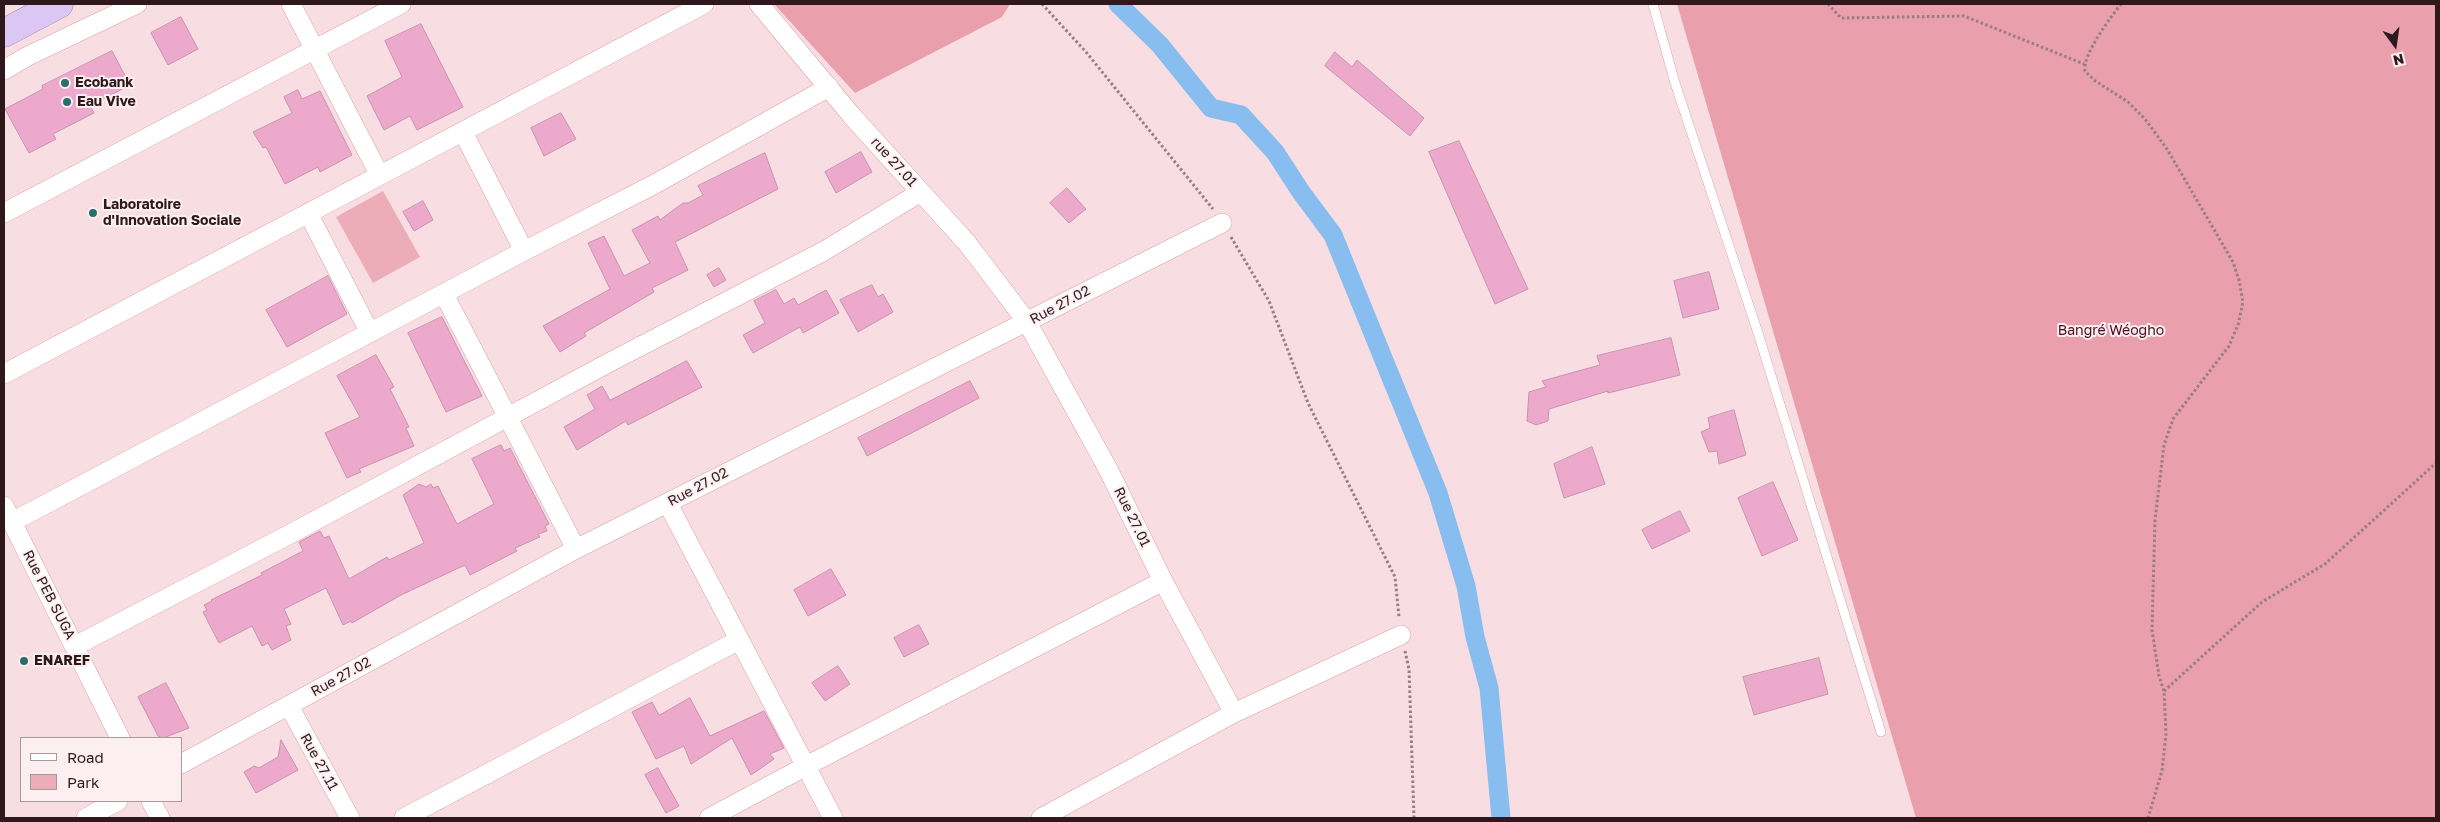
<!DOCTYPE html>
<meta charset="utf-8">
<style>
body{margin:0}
#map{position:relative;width:2440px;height:822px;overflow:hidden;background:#f8dee2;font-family:"Golos Text",sans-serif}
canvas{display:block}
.frame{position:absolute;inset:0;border:5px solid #2e181c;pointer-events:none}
.legend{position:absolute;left:20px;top:737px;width:162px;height:65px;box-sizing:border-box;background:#fceff1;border:1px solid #aa999c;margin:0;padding:6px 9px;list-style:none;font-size:15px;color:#2e181c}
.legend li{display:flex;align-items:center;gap:10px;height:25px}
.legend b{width:25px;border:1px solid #aa999c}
.north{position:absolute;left:2370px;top:20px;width:50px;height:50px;-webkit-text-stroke:4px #fceff1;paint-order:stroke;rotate:166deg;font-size:14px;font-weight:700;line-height:20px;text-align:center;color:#2e181c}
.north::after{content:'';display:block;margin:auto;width:18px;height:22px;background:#2e181c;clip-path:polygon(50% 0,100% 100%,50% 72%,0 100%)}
</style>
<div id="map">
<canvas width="2440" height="822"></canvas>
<div class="frame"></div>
<ul class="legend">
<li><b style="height:6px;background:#fff"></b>Road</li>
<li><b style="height:14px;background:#ecadb8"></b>Park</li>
</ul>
<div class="north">N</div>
</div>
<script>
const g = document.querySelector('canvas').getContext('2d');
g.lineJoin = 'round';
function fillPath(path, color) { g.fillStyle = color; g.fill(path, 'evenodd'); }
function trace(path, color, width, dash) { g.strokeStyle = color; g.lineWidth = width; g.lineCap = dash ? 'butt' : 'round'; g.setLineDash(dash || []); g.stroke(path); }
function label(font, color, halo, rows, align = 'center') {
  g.font = font + ' "Golos Text",sans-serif'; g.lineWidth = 4; g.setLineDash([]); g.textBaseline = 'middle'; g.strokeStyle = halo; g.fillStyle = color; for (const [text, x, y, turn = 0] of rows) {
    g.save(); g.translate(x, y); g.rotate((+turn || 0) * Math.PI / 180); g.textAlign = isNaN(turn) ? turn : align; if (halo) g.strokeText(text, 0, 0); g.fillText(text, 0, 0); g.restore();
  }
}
const green = new Path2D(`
 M383 191 420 257 373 283 336 217Z`);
const forest = new Path2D(`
 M774 4H1010L1002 17 855 93Z
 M1677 4H2436V818H1916Z`);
const canal = new Path2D(`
 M1118 4 1160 45 1211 108 1241 115 1275 152 1301 192 1333 235 1438 493 1466 586 1475 637 1489 688 1501 818`);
const building = new Path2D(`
 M181 17 198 49 168 65 151 33Z
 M421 24 463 107 417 130 410 116 384 130 367 96 402 77 385 41Z
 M112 51 130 85 90 106 94 113 53 134 56 139 29 153 5 109 43 89 42 86Z
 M1335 52 1352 67 1357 60 1424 118 1410 136 1325 66Z
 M298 90 302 99 320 91 352 155 320 172 318 167 285 184 266 147 263 148 253 132 292 113 284 97Z
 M561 113 576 139 544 156 531 128Z
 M1459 141 1528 289 1495 304 1429 152Z
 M861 152 872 172 836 193 825 172Z
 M765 153 778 189 675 242 688 270 652 288 654 292 584 333 586 336 560 352 543 326 610 289 588 243 604 236 624 276 650 263 632 230 658 216 660 220 683 203H688L703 195 698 186Z
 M1067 188 1086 209 1069 223 1050 203Z
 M423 201 433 220 414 231 403 212Z
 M719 268 726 280 714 287 707 275Z
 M1709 272 1719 309 1683 318 1674 281Z
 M328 276 347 314 287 347 266 310Z
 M872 285 878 297 883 294 893 312 858 332 840 300Z
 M776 290 784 304 794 298 798 305 826 290 839 313 803 333 800 327 753 353 743 335 765 323 754 301Z
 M442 317 482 396 446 412 408 333Z
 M1671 338 1680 375 1608 393V391L1549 409 1548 421 1536 425 1527 421 1529 392 1546 387 1542 381 1600 365 1597 356Z
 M376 355 394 387 390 389 409 427 406 428 414 446 359 469 361 472 347 478 325 433 360 417 337 376Z
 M687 361 702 387 628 425 626 421 577 450 564 427 595 409 587 395 602 386 610 400Z
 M970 381 979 398 867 456 858 438Z
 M1734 410 1746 455 1719 464 1717 451 1709 452 1701 432 1710 428 1708 418Z
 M501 445 504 451 510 448 549 524 545 526 547 531 538 534 540 537 515 548 517 551 470 575 465 565 401 595 352 623 351 621 343 625 326 588 284 609 291 624 286 626 291 640 272 650 268 643 262 646 252 626 219 643 203 612 207 610 204 605 212 601 211 600 262 575 261 573 303 551 299 542 320 531 324 538 329 536 349 579 387 557 389 560 424 543 403 495 419 484 426 487 431 484 433 488 438 486 457 524 494 504 472 459Z
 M1592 447 1605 484 1564 498 1554 464Z
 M1773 482 1798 540 1762 556 1738 498Z
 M1680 511 1690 531 1652 549 1642 530Z
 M831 569 846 595 808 616 794 590Z
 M919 625 929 644 904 657 894 638Z
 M1819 658 1828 694 1754 715 1743 677Z
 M838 666 850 684 825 701 812 683Z
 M166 683 189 728 163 738 158 736 138 697Z
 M690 698 710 736 764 711 784 748 770 754 774 759 751 775 732 738 691 764 684 746 656 759 632 712 652 702 659 715Z
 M281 740 298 770 256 793 244 772 254 766 259 768 278 757Z
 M658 768 679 806 666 813 645 775Z`);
const path = new Path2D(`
 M1042 4 1086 52 1213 209
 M1828 4 1841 18 1964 16 2084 64
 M2121 4C2111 17 2082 55 2085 71L2094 80 2128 102 2145 119 2167 149 2233 262 2239 280 2243 302 2238 325 2229 346 2173 419 2164 445 2155 520 2152 630 2159 676 2164 691 2166 734 2162 771 2148 818
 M1231 237 1269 301 1308 403 1395 577 1399 617
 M1405 651 1409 669 1414 818
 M2164 691 2262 602 2325 564 2436 463`);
const service = new Path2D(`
 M1653 4 1675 83 1758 333 1881 732`);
const minor = new Path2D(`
 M291 4 379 174
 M759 4 852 116 967 243 1027 322 1108 469 1163 581 1234 713
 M4 70 28 56 137 4
 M463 132 524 251
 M4 213 401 4
 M308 213 370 333
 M444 294 576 549
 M4 374 704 4
 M668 504 833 818
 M4 506 120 738
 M12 522 524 251 653 185 829 87
 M75 646 292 533 612 361 824 251 921 192
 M289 706 350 818
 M181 764 576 549 1222 223
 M151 801 160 818
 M86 818 118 801
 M404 818 739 640
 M709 818 806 766 1163 581
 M1041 818 1234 713 1401 635`);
const trunk = new Path2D(`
 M4 33 59 4`);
const markers = [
 [65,83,5,"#277069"],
 [67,102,5,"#277069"],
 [93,213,5,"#277069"],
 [24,661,5,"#277069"]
];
const poiNames = [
 ["Ecobank",75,83],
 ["Eau Vive",77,102],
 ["Laboratoire",103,205],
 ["d'Innovation Sociale",103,221],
 ["ENAREF",34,661]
];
const streetNames = [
 ["rue 27.01",894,162,48],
 ["Rue 27.02",1060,305,-28],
 ["Rue 27.02",698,487,-28],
 ["Rue 27.01",1132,517,64],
 ["Rue PEB SUGA",49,595,63],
 ["Rue 27.02",341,677,-29],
 ["Rue 27.11",319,762,61]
];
const parkNames = [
 ["Bangré Wéogho",2111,331]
];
fillPath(green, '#ecadb8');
fillPath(forest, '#ea9fad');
trace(canal, '#87bdef', 19);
fillPath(building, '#eda9cc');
trace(building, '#c793ad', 1);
trace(service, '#da9ea9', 10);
trace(minor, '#da9ea9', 20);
trace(trunk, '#9a7fa7', 29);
trace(path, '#977e82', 3, [2.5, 2.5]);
trace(service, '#fff', 9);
trace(minor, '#fff', 19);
trace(trunk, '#dcc6f4', 28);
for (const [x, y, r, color] of markers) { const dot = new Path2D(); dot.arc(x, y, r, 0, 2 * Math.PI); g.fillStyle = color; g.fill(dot); trace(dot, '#fceff1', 2); }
label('bold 14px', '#2e181c', '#fceff1', poiNames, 'left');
label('14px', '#2e181c', '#fceff1', streetNames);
label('14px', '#4f0d22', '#fceff1', parkNames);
</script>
